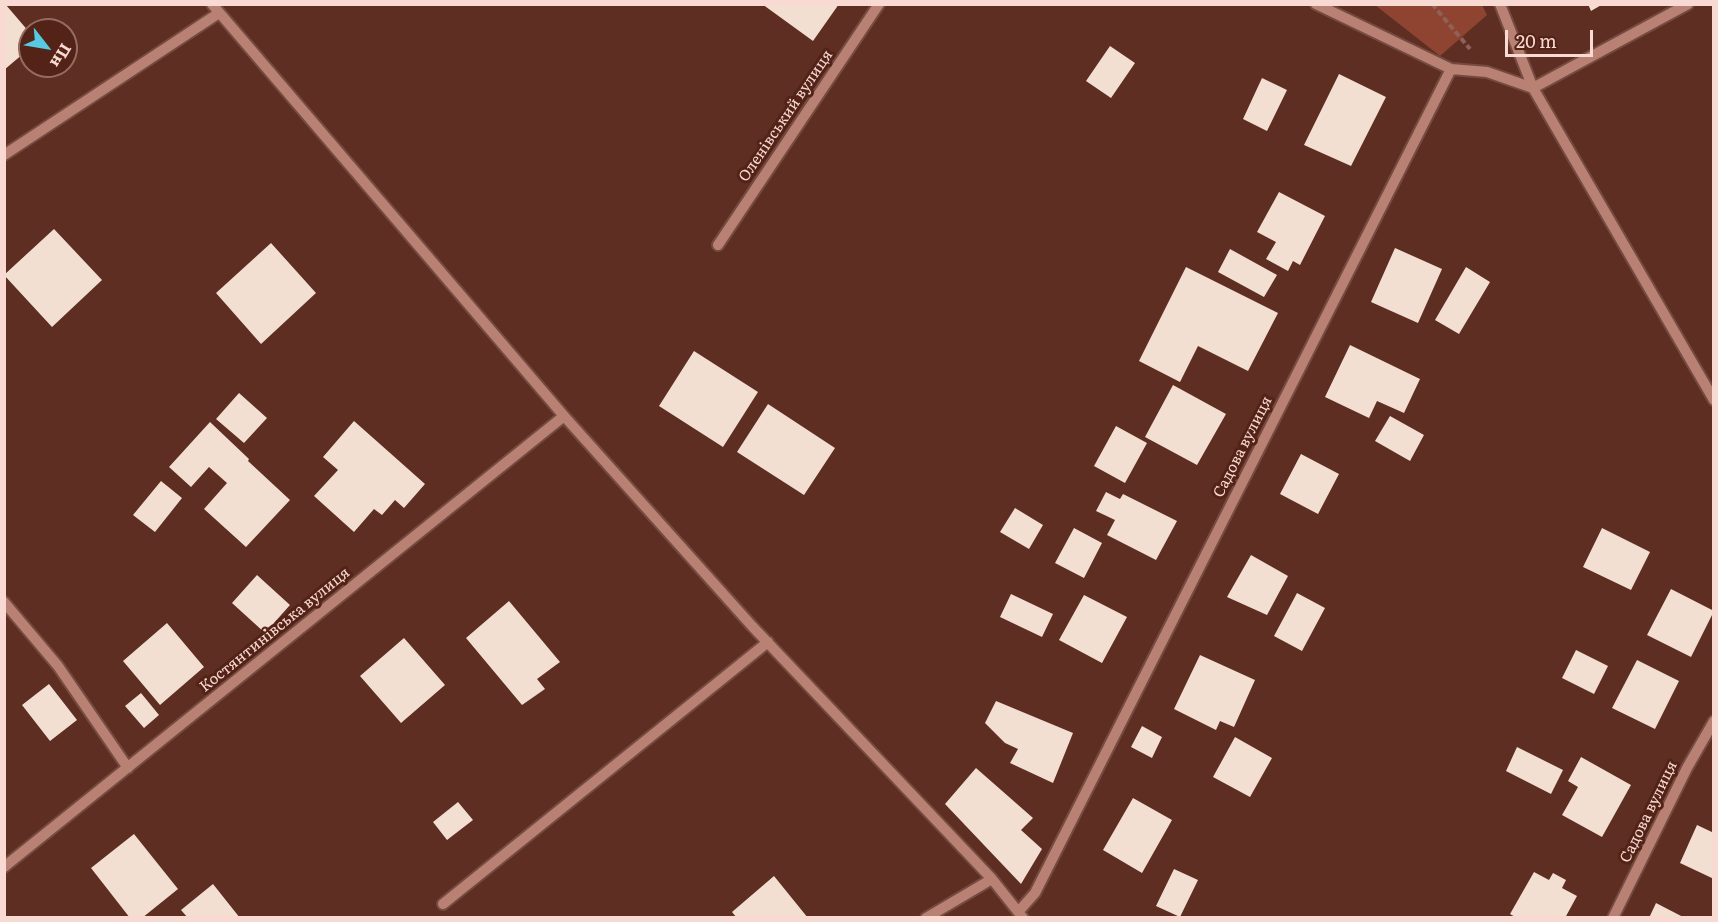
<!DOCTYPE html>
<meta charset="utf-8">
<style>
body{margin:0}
#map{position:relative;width:1718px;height:922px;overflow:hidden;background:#5e2e22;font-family:Literata,serif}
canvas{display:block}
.frame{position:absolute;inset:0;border:6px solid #f9dad2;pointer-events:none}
.north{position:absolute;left:18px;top:18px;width:60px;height:60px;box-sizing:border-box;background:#532318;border:2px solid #956c62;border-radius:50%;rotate:121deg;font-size:16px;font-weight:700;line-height:24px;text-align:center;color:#f9dad2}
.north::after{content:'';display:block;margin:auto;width:21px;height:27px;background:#57c9e3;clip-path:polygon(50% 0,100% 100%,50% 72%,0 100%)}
.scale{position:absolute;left:1505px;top:30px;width:88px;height:27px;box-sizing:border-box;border:3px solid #f9dad2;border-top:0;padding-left:8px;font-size:18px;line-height:21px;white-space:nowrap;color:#f9dad2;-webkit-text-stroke:4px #532318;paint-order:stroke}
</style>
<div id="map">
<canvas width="1718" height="922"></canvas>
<div class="frame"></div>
<div class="north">Пн</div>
<div class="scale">20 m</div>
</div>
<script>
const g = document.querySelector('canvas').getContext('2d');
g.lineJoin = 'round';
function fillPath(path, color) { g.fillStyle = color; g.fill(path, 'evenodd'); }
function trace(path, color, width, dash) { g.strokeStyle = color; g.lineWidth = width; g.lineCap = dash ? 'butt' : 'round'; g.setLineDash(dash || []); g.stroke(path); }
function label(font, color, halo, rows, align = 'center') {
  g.font = font + ' Literata,serif'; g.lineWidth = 6; g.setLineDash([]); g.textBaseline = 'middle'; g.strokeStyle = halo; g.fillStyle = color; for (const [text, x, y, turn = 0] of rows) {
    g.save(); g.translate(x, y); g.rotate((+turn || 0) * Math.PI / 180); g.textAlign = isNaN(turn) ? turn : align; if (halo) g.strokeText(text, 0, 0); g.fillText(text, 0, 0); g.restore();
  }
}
const green = new Path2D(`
 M1375 5H1482L1487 15 1440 56Z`);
const building = new Path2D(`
 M762 4H839L813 41Z
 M1588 4H1603L1591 11Z
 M6 5 30 33V48L4 70Z
 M1110 46 1135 63 1111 98 1086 81Z
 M1339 74 1386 97 1351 166 1304 145Z
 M1262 78 1287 90 1267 131 1243 119Z
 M1279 192 1325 216 1300 265 1293 261 1288 271 1266 259 1276 242 1257 232Z
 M54 229 102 280 52 327 4 275Z
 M271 243 316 293 261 344 216 293Z
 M1395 248 1442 269 1418 323 1371 302Z
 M1230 249 1277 275 1264 297 1218 272Z
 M1186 267 1278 313 1248 371 1198 346 1180 382 1139 361Z
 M1466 267 1490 282 1459 334 1435 320Z
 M1350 345 1420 379 1404 413 1377 401 1369 418 1325 397Z
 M694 351 758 392 723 447 659 406Z
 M1173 385 1226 414 1197 465 1145 437Z
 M239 393 267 418 244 443 216 419Z
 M768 404 835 448 804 495 737 452Z
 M1390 416 1424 435 1410 461 1375 441Z
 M354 421 425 484 404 508 395 500 382 515 374 509 354 532 314 496 338 470 323 457Z
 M210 422 249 459 248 461 290 500 246 547 204 509 227 483 209 467 191 487 169 467Z
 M1116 426 1147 443 1125 483 1094 466Z
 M1301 454 1339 474 1318 514 1280 494Z
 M161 481 182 498 155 532 133 515Z
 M1106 492 1120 499 1123 494 1177 521 1156 560 1107 535 1115 520 1096 511Z
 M1015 508 1043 525 1029 549 1000 532Z
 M1074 528 1102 543 1084 578 1055 563Z
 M1602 528 1650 552 1631 590 1583 567Z
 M1251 555 1288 576 1267 615 1227 597Z
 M257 575 290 605 265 633 232 603Z
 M1671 589 1714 611 1691 657 1647 635Z
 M1297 593 1325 608 1302 651 1274 636Z
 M1011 594 1053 614 1042 637 1000 617Z
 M1084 595 1127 617 1102 663 1059 640Z
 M509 601 560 662 537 679 545 689 522 705 466 638Z
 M167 623 204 667 160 705 123 661Z
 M404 638 445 685 401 723 360 676Z
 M1576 650 1608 666 1594 694 1562 678Z
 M1200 655 1255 680 1234 727 1220 721 1216 730 1174 709Z
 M1637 660 1679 681 1655 729 1612 708Z
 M49 684 77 720 50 741 22 705Z
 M141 693 159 715 144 728 125 706Z
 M996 701 1073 733 1053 783 1010 763 1018 749 1005 743 985 723Z
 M1142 726 1162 737 1152 758 1131 747Z
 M1235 737 1272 758 1250 797 1213 777Z
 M1517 747 1563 770 1551 794 1506 771Z
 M1581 757 1631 785 1602 837 1562 815 1578 787 1568 781Z
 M976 768 1033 818 1021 830 1042 849 1021 884 945 804Z
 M1133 798 1172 820 1142 873 1103 850Z
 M458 802 473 820 447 840 433 822Z
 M1697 825 1714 833V879L1680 863Z
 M134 834 178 889 142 918H130L91 868Z
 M1174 869 1198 880 1180 917 1156 906Z
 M1534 872 1549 880 1553 873 1566 880 1562 888 1577 896 1565 918H1517L1510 914Z
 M774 876 808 918H737L732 912Z
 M213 884 240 918H188L181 910Z
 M1656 903 1685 918H1649Z`);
const path = new Path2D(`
 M1432 4 1470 49`);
const minor = new Path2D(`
 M212 4 564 416 752 626 992 879 1023 918
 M1316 4 1451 69
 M1500 4 1533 88 1714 400
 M1533 88 1688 4
 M4 155 219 13
 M718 245 879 4
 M4 602 58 666 128 768
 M4 867 564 416
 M443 904 768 642
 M1019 911 1035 893 1451 69 1487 72 1533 88
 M926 918 992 879
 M1613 918 1687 768 1714 721`);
const streetNames = [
 ["Оленівський вулиця",786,116,-56],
 ["Садова вулиця",1243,447,-63],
 ["Костянтинівська вулиця",275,630,-39],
 ["Садова вулиця",1649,812,-64]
];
fillPath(green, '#8f4431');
fillPath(building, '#f2dfd2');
trace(minor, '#754b41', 14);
trace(path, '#8d6258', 4, [6, 3]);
trace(minor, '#b98173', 10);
label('15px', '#f9dad2', '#532318', streetNames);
</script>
